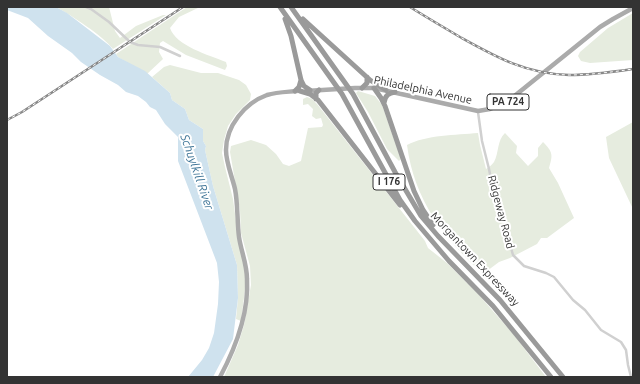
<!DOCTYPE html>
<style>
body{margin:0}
#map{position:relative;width:640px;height:384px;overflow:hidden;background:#fff;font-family:Ubuntu,sans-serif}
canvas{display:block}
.frame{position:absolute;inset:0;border:8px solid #333;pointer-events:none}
</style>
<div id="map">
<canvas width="640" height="384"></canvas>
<div class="frame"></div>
</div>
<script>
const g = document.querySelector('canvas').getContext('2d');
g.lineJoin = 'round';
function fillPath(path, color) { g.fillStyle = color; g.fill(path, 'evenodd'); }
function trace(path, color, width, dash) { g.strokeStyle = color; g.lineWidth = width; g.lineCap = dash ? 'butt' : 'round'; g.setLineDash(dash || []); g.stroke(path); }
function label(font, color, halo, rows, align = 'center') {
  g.font = font + ' Ubuntu,sans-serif'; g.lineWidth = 4; g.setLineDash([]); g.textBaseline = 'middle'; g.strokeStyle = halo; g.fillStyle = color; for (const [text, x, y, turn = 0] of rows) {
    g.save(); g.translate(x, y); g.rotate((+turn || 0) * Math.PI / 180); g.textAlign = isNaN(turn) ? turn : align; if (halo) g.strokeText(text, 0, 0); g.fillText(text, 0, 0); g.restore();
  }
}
const green = new Path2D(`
 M56 7H109L115 31 120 38 136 26 163 15H166L113 49C103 36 71 15 56 7Z
 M187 7H200L179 17 170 28C176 46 209 55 226 62L227 66 225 70 186 55 163 41 160 43 159 52 163 59 147 74 118 57 116 54Z
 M633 13V60L590 63 581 61 578 56 580 52 608 28Z
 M170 65 201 73H218L239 80 246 85 251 94 250 100 236 114 228 126 224 140 222 153 225 167 233 199 238 236 244 265 246 282 241 321 236 319 238 298 237 265 213 186 205 150 206 146 203 141V129L189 120 185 109 172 100 170 93 152 77 164 67Z
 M358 91 375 96 382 105 401 159 399 161 387 149 368 112 356 93Z
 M307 97 312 99 317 104 425 241 428 248 447 263 478 294 514 335 546 377H224L238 345 244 325 251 285 250 266 241 233 240 210 230 152 231 146 251 140 266 145 276 154 283 164 289 166 301 161 308 128 322 127 323 125 321 118 316 119 312 116 313 109 308 104 303 105V99Z
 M633 122V209L609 158 606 137Z
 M478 133 480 145 486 169C489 167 492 165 494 162 499 153 497 140 505 133L517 146 516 153 528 166 538 156V148L543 142C553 152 553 155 549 168L558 183 574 218 547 238H541L537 244 510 258 499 262 483 274C444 238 414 200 407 145 426 135 456 135 478 133Z`);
const water = new Path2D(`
 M7 7H56L67 13 110 46 118 57 145 71 170 93 172 100 185 109 189 120 203 129V141L206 146 205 150 213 186 237 265 238 298 233 339 213 377H188L202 360 209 348 214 333 218 304 219 282 217 263 178 161V137L165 124 156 110 150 107 146 102 138 96 126 92 118 85 100 75 81 62 72 53 48 36 28 18 7 10Z`);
const minor = new Path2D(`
 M86 7 91 9 109 22 130 42 138 45 160 47 180 56
 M478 112 482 141 489 169 494 195 502 215 513 255 524 266 546 273 554 277 573 300 585 310 601 330 621 342 626 350 628 365 631 377`);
const primary = new Path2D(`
 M306 91 355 88H374L478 111 490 109 507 102 600 27 613 19 633 8
 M220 377C236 347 249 313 247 279 247 264 241 251 239 237 237 221 238 204 235 189 232 176 226 163 226 150 226 126 245 103 267 95 277 92 287 92 297 91`);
const motorway = new Path2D(`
 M280 7 342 94 400 200 415 221 449 261 493 306 551 377
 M291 7 353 94 395 172 421 216 438 236 500 300 563 377
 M285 19 291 36 301 80 304 86 310 90
 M303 19 370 80 386 90
 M362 88 367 83V77
 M374 88 381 98 385 106 414 191 423 210 433 225
 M295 91 299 87 301 80
 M300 91 310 94 318 100 400 205
 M316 99V93L319 90
 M384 103C385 95 389 93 395 92`);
const rail = new Path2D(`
 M410 7C426 17 443 27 460 37 496 57 526 74 569 75 590 75 612 72 633 69
 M7 120 22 112 183 7`);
const shields = [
 [508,102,42],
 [389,182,32]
];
const shieldNames = [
 ["PA 724",508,102],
 ["I 176",389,182]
];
const streetNames = [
 ["Philadelphia Avenue",423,90,12],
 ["Ridgeway Road",501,212,75],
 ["Morgantown Expressway",475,259,47]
];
const waterNames = [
 ["Schuylkill River",197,172,71]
];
fillPath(green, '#e6ecdf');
fillPath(water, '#cfe2ee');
trace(minor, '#d0d0d0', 2.5);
trace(primary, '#ababab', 4.5);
trace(motorway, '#9a9a9a', 5);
trace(rail, '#888', 2.5);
trace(rail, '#fff', 1, [3]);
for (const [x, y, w] of shields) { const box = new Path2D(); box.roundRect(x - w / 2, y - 8, w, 16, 3); g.fillStyle = '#fff'; g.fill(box); trace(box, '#333', 1); }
label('bold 10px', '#333', null, shieldNames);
label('11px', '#333', '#fff', streetNames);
label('italic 12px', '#3f7597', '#fff', waterNames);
</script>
